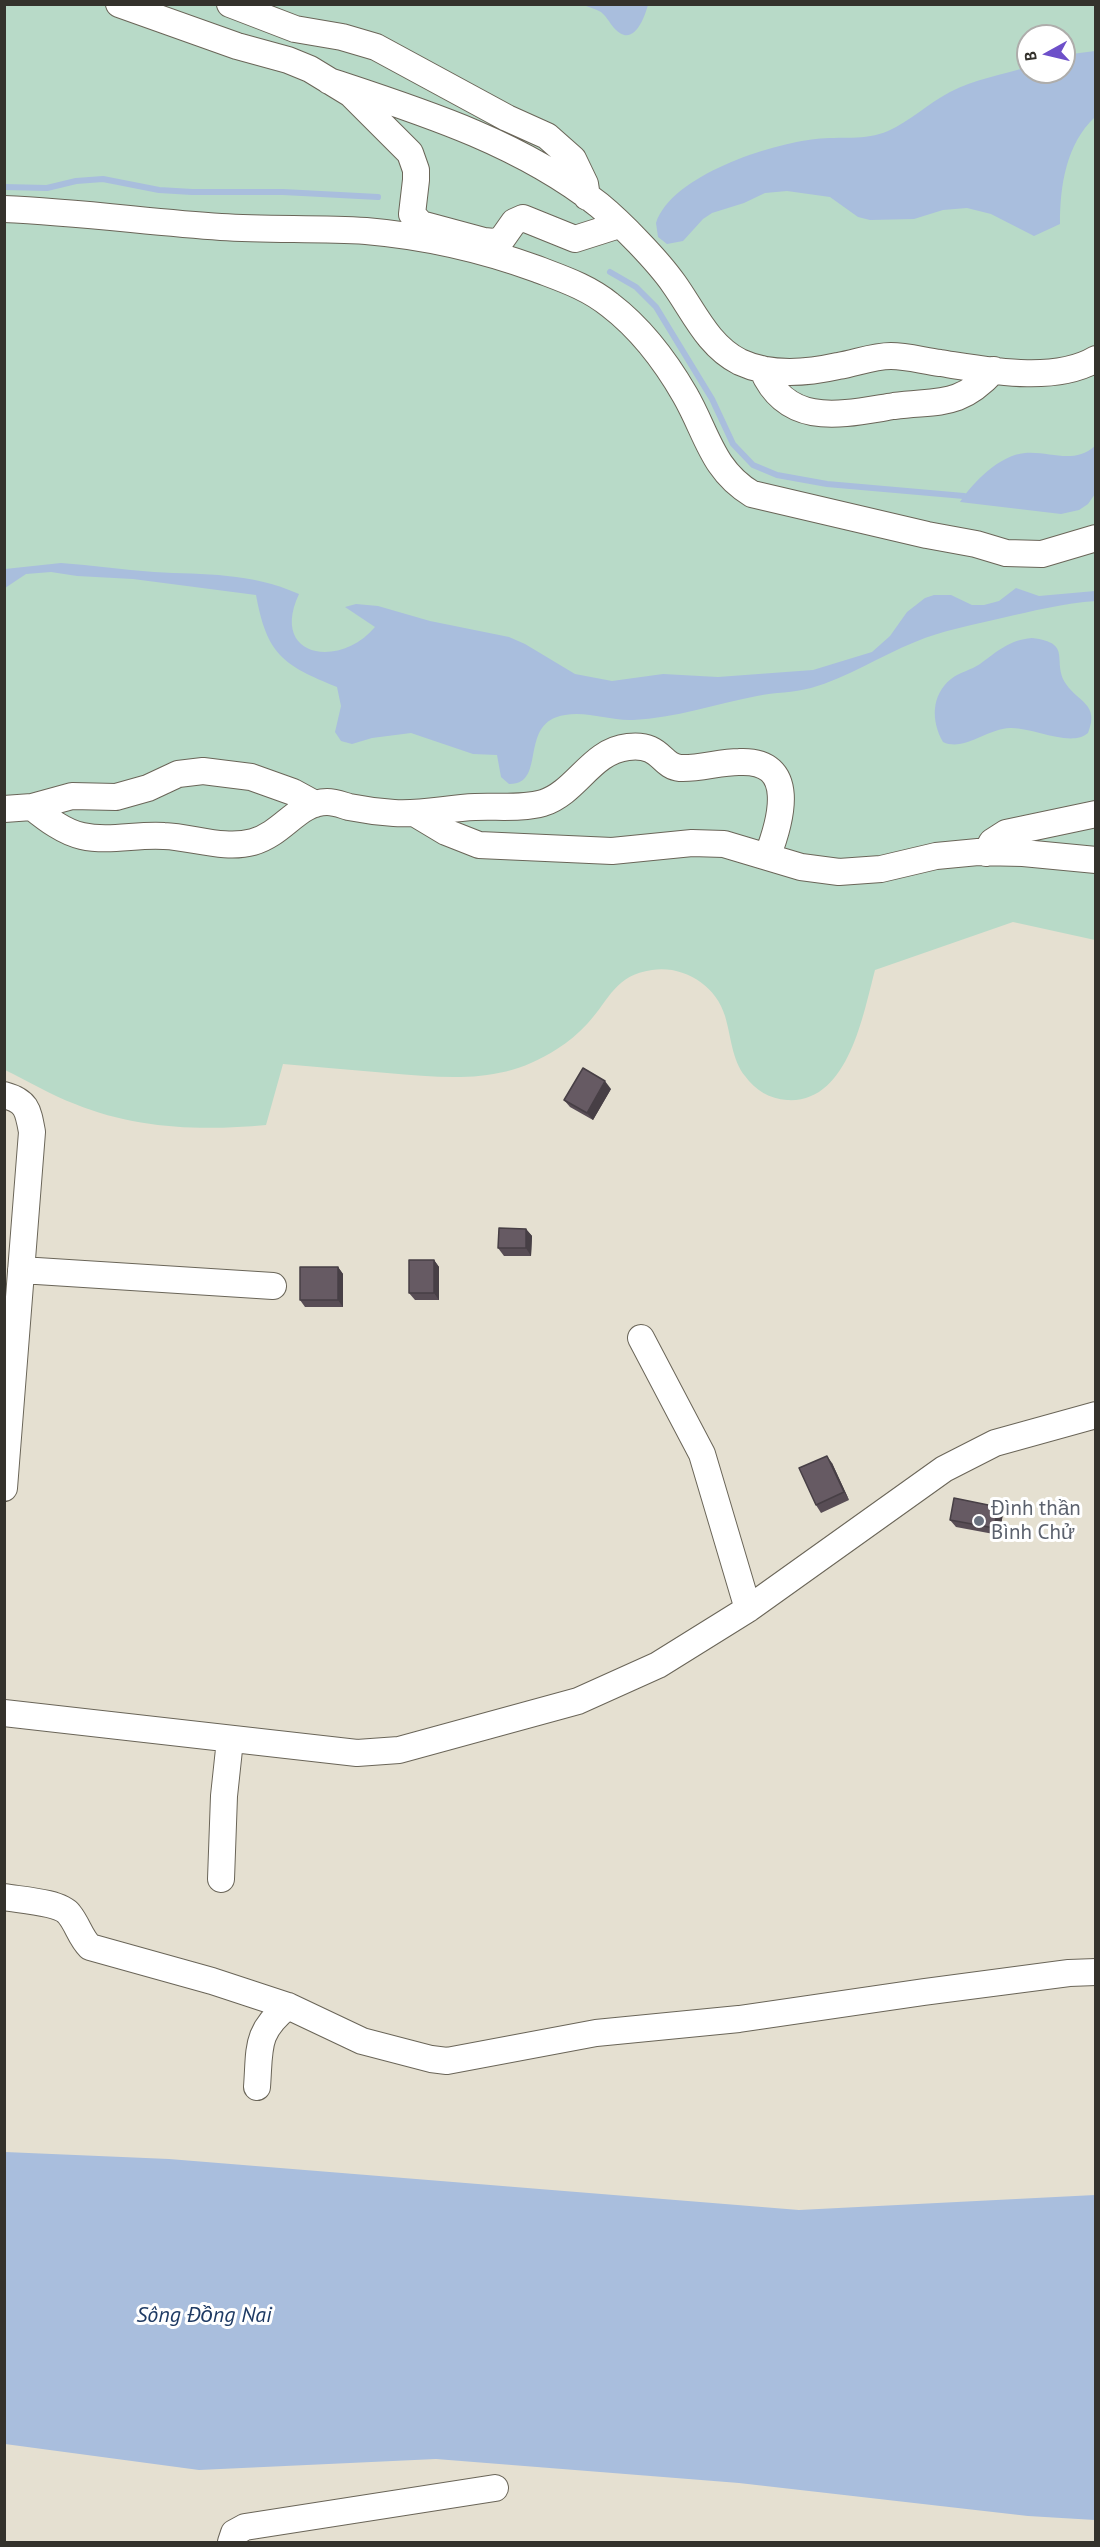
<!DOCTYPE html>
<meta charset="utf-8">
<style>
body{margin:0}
#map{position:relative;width:1100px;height:2547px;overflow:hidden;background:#e5e0d1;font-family:"PT Sans",sans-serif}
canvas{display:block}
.frame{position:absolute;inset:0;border:6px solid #34322c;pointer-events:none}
.north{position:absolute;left:1016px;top:24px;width:60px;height:60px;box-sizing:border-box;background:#fff;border:2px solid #aeadab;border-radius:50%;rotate:262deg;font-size:16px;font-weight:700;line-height:24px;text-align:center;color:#34322c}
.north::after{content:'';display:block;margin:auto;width:21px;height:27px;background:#6d50c9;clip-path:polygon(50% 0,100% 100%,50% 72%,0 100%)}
</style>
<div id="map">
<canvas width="1100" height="2547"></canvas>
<div class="frame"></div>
<div class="north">B</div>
</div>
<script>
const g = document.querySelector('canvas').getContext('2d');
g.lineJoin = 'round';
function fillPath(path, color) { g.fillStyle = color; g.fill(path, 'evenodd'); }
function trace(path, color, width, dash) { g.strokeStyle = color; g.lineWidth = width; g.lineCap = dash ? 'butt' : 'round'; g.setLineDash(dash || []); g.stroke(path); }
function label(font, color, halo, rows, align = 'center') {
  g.font = font + ' "PT Sans",sans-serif'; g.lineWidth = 6; g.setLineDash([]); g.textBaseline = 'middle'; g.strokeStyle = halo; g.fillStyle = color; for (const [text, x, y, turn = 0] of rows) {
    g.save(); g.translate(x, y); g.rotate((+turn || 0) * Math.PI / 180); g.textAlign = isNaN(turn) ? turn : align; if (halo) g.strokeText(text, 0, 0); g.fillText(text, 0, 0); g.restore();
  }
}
const green = new Path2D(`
 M5 5H1095V940L1013 922 875 970C863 1015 848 1104 787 1100 770 1099 755 1090 745 1076 732 1060 731 1036 725 1016 716 985 683 965 652 970 615 975 610 999 588 1023 579 1033 568 1042 557 1049 502 1085 449 1078 387 1073 352 1070 317 1067 283 1064L266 1125C201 1131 136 1129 75 1104 51 1095 28 1081 5 1070ZM1028 36H1064V72H1028Z`);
const water = new Path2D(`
 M583 5H648C644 19 633 49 614 28 609 22 607 17 601 12 596 9 589 7 583 5Z
 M1095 51V117C1066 144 1060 186 1060 224L1034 236 991 214 967 208 943 210 914 219 870 220 858 217 830 197 787 191 765 193 744 203 712 213 703 219 683 241 667 244 658 237 656 223C672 175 770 144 816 139 840 136 865 141 888 131 910 121 929 103 950 92 975 79 1001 75 1028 67V72H1064V55Z
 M1095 446V494L1088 504 1079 510 1061 514 960 502C973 482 1000 455 1025 453 1051 451 1073 465 1095 446Z
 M61 563C92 565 123 570 154 572 206 575 249 572 299 594 269 658 340 669 375 627L345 607 356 604 378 606 430 621 509 637 525 644 575 674 612 681 663 674 718 677 813 670 872 652 890 636 907 612 925 598 934 595H951L972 605H984L999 601 1016 588 1039 596 1095 591 1096 601C1064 603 1033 611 1002 618 973 625 943 630 915 642 880 656 847 678 811 688 793 693 775 692 757 696 716 704 675 718 633 720 610 721 588 711 565 715 517 722 548 785 509 784L501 777 497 755 473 754 411 733 372 738 352 744 341 741 335 732 341 706 337 687C283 665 267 655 256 595L133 579 77 576 51 572 26 574 5 588V569Z
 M1032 638C1074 643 1051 661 1066 684 1078 702 1100 704 1088 733 1071 748 1033 727 1010 728 986 729 964 752 943 742 931 721 931 695 951 679 960 672 971 670 980 664 998 651 1009 640 1032 638Z
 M5 2152 169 2159 799 2210 1095 2195V2520L1028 2516 739 2483 436 2459 199 2470 5 2444Z`);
const stream = new Path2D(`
 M4 187 47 188 76 181 103 179 159 190 192 192H283L378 197
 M610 272 636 287 656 307 712 399 733 444 753 465 777 475 827 484 964 496`);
const minor = new Path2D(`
 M119 4 237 46 288 60 310 69 351 94 410 153 416 170V180L412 214 421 224 484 241 494 242 502 239 514 222 523 218 575 239 619 225
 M230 4 295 29 342 37 376 47 507 118 547 136 573 159 585 184 587 197
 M329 81C423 112 521 143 599 205 621 223 658 261 674 284 694 312 708 346 740 362 770 376 807 373 838 366 856 363 873 356 891 356 907 356 924 361 940 363 986 370 1054 384 1096 359
 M4 209C77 212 149 222 221 227 269 230 318 228 366 231 424 236 482 249 537 269 563 279 588 287 610 305 640 328 666 362 685 395 707 433 712 470 752 494L927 535 976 544 1006 553 1042 554 1096 538
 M762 369C788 429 843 414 894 406 940 400 959 408 994 370
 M32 807C47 819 64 832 82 836 109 842 137 834 164 836 193 837 224 850 253 842 284 833 298 802 327 802 335 802 342 805 349 807 364 810 379 812 394 813 421 815 448 808 475 807 497 806 522 809 543 803 577 792 591 751 628 747 662 743 660 766 680 768 699 769 720 762 739 762 799 759 781 821 767 857
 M4 809 32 807 72 796 116 797 148 788 178 774 203 771 251 777 293 792 315 804
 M416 814 446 832 479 845 612 851 692 843 724 844 801 867 839 872 881 869 936 856 978 852 1023 853 1096 860
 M986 853 992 842 1006 833 1096 814
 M4 1095C27 1101 28 1110 32 1132L4 1488
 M21 1270 273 1286
 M641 1338 702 1454 748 1609
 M4 1713 357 1753 399 1750 578 1701 658 1665 748 1609 944 1469 995 1443 1096 1415
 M221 1879 224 1796 230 1740
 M4 1897C20 1900 60 1902 69 1914 78 1925 80 1937 90 1947L212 1981 288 2006 362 2041 431 2059 447 2061 596 2033 739 2019 924 1992 1069 1973 1096 1972
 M257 2087C260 2048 255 2032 288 2006
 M231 2542 234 2533 245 2527 495 2488`);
const wall = new Path2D(`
 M611 1089 593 1120 570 1107 564 1100Z
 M526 1229 532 1236 531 1256H504L498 1248Z
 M434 1260 439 1267V1300H415L409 1293Z
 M338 1267 343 1274V1307H305L300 1300Z
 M832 1463 849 1500 821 1513 816 1505Z
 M998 1507 1003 1514 999 1535 956 1527 950 1520Z`);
const shadedWall = new Path2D(`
 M605 1081 611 1089 593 1120 587 1113Z
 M526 1229 532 1236 531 1256 526 1248Z
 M434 1260 439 1267V1300L434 1293Z
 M338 1267 343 1274V1307L338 1300Z
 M827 1456 832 1463 849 1500 844 1492Z
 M998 1507 1003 1514 999 1535 994 1528Z`);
const building = new Path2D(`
 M583 1068 605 1081 587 1113 564 1100Z
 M499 1228 526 1229V1248H498Z
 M409 1260H434V1293H409Z
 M300 1267H338V1300H300Z
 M827 1456 844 1492 816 1505 799 1468Z
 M954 1498 998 1507 994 1528 950 1520Z`);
const markers = [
 [979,1521,6,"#6b7280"]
];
const worshipNames = [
 ["Đình thần",991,1509],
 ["Bình Chử",991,1533]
];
const waterNames = [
 ["Sông Đồng Nai",204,2316]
];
fillPath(green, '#b8dac8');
fillPath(water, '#a9bedd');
trace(stream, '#a9bedd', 6);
trace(minor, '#6a6558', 28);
trace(minor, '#fff', 26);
fillPath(wall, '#584d55');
fillPath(shadedWall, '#473f45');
fillPath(building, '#665a63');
trace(building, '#473f45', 1.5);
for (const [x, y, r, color] of markers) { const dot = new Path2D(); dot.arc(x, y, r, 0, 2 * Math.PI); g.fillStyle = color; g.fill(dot); trace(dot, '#fff', 2); }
label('21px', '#5b616d', '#fff', worshipNames, 'left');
label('italic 22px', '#1f3b64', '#fff', waterNames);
</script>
